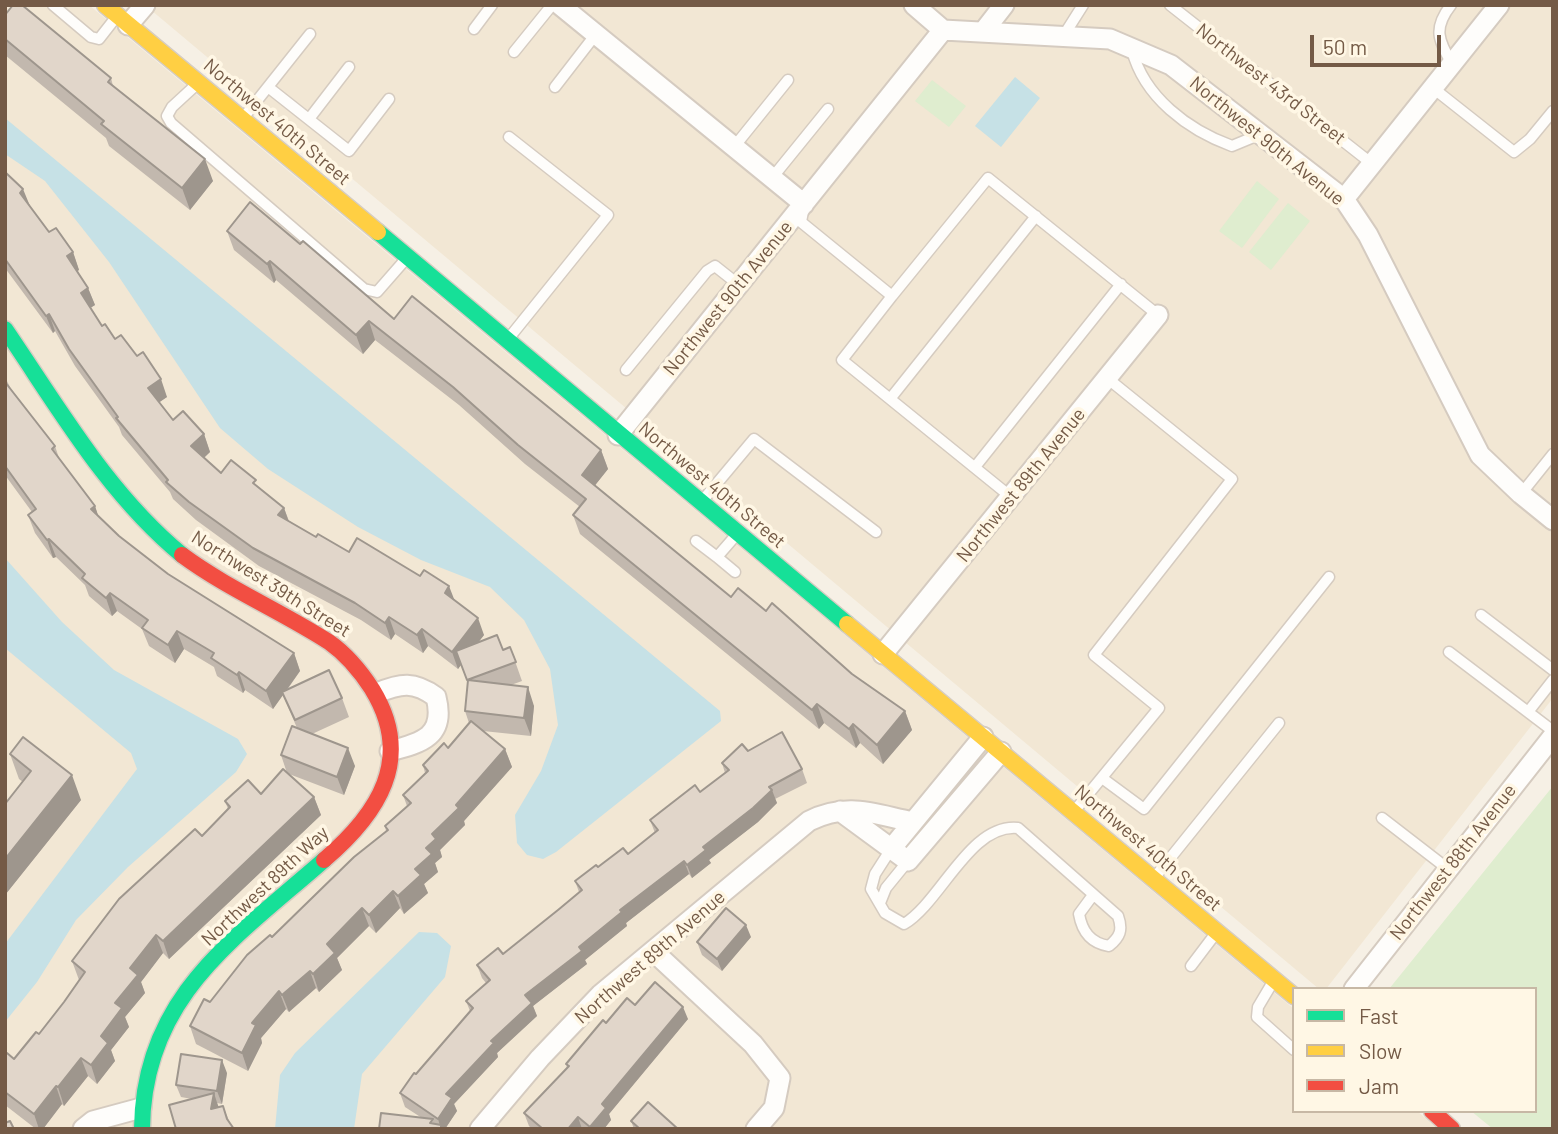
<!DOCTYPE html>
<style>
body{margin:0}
#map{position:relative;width:1558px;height:1134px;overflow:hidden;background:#f6f0e5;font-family:Barlow,sans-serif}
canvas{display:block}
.frame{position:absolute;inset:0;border:7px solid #745a46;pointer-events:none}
.legend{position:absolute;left:1292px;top:987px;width:245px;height:126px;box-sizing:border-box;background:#fff7e5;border:2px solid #c7b8a5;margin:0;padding:9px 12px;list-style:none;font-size:21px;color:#745a46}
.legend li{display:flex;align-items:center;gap:14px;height:35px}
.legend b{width:35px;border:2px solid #c7b8a5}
.scale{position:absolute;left:1310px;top:35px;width:131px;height:32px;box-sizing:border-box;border:4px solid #745a46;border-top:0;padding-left:9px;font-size:21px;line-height:24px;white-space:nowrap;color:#745a46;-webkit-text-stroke:5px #fff7e5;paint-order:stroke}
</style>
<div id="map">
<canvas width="1558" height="1134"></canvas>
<div class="frame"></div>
<ul class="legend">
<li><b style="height:9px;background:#16e098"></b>Fast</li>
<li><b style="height:9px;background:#ffcf43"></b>Slow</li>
<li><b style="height:9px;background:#f24e42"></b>Jam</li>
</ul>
<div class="scale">50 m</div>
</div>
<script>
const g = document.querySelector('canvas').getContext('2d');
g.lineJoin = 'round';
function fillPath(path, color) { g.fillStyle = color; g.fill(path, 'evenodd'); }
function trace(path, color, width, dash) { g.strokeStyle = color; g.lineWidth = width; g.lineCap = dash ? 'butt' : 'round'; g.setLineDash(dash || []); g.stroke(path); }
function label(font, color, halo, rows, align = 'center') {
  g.font = font + ' Barlow,sans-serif'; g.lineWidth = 7; g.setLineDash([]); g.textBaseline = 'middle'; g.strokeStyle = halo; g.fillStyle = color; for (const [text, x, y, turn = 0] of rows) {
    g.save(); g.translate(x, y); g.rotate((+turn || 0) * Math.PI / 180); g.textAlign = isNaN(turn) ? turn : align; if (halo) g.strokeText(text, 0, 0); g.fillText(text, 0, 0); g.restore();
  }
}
const residential = new Path2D(`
 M5 5H89L1294 1009V1111H1417L1438 1129H5Z
 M145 5H1553V698L1326 989H1319Z`);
const green = new Path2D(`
 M932 80 966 106 949 127 915 101Z
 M1257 181 1279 199 1242 248 1219 231Z
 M1288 203 1310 221 1271 270 1249 252Z
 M1553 786V1129H1493L1471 1111H1535V989H1389Z`);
const water = new Path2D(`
 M1015 77 1040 98 1001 147 975 126Z
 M5 118 720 711 721 721 556 852 543 859 527 855 517 843 515 815 541 771 558 725 550 669 524 620 490 587 421 560 358 527 268 469 220 428 109 262 45 181 5 154Z
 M5 558 62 622 114 670 238 739 247 754 236 772 128 867 76 920 37 982 5 1022V944L137 769 131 753 5 648Z
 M419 932 437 933 451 946 445 977 362 1074 354 1129H275L280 1075 295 1053Z`);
const lane = new Path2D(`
 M53 5 91 37 99 39 117 16
 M1170 5 1371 163
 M1451 5C1433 28 1438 40 1452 64
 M474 29 492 5
 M1064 35 1083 5
 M1132 50C1144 97 1188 130 1232 146L1261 134
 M514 52 552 5
 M197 84 172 107 167 116 171 123 364 289 377 292 405 260
 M268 87 349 151 389 99
 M555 87 596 34
 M1433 88 1514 152 1530 139 1553 111
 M244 117 310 34
 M309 119 349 67
 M734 147 788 80
 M772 178 828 109
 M803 211 801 222 892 296 988 178 1158 315
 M892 296 842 360 1011 497
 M509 338 608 215 509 137
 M626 370 707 271 715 266 739 285
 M890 399 1036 216
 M975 467 1121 284
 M1521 494 1553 454
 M703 500 754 439 876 532
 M696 541 717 557 737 534
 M717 557 735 572
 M1481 615 1553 670
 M1449 652 1553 731
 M1528 712 1553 680
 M1102 778 1144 809 1329 577
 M1076 809 1159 708 1094 655 1232 479 1107 378
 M1382 818 1448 869
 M891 849 875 874 871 889 885 913 904 924C941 902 970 823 1018 828L1118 916C1123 930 1120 937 1109 946 1090 943 1082 931 1079 914L1093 895
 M1155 877 1279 723
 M880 903 886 888 908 861
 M1191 966 1216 933
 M1274 980 1258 1007 1257 1017 1294 1050`);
const street = new Path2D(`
 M560 5 804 204
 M914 5 943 30 1110 39 1171 65 1344 199 1368 235 1480 455 1521 494 1553 520
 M128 25 145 5
 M983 32 1004 5
 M1344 199 1499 5
 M618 435 943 30
 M883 654 1158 315
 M377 693C401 683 414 681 436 697 446 736 422 743 390 751
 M840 811 908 861 1001 752
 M891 849 983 737
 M653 951 753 1044 780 1078 774 1108 756 1129
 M1354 989 1553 736
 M83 1129 93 1121 141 1108
 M480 1129 540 1058 601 994 809 821C848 802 873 814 913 822`);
const fast = new Path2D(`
 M378 232 847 624
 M5 329C59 408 107 493 182 555
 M142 1129C143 997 234 939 324 860`);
const slow = new Path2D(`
 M105 5 378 232
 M847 624 1294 996`);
const jam = new Path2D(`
 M182 555C228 589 281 611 329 642 346 654 361 672 372 689 415 759 378 814 324 860
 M1432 1111 1452 1129`);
const wall = new Path2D(`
 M5 15 111 78 113 86 213 181 190 210 109 146 106 138 5 55Z
 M5 172 49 232 73 252 79 270 77 271 88 288 95 305 90 308 102 326 167 397 159 402 173 420 204 434 210 452 204 458 221 473 259 488 284 508 289 521 316 537 454 599 484 635 478 642 503 650 510 647 522 681 511 685 534 706 531 736 483 731 505 749 512 767 464 821 465 825 440 850 442 857 435 863 438 872 424 884 428 893 404 914 400 908 376 933 369 926 337 958 342 970 319 992 316 988 289 1012 286 1009 261 1038 262 1043 248 1071 196 1044 190 1026 210 1002 272 937 386 831 385 826 407 806 403 795 425 773 423 765 448 748 469 723 465 711 468 682 461 664 458 669 428 646 423 653 395 634 391 640 361 620 259 566 196 520 173 499 170 492 122 435 119 427 75 366 55 331 53 333 5 268Z
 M227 231 300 244 394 319 601 450 608 469 595 485 731 597 766 611 852 674 905 711 912 730 883 764 860 743 856 748 824 723 819 729 580 534 573 515 580 507 525 464 459 405 375 340 363 354 276 280 274 283 234 250Z
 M5 377 11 389 55 446 59 458 95 506 98 516 119 536 168 574 294 653 300 671 287 690 342 698 349 717 312 734 355 766 344 795 289 774 314 797 321 815 169 959 163 953 141 982 145 993 125 1017 129 1027 111 1050 115 1061 97 1084 88 1076 64 1106 62 1104 43 1129H36L5 1105V1055L14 1059 39 1034 64 1002 79 980 72 961 202 836 228 809 225 801 261 794 287 773 281 755 297 728 283 695 273 709 245 690 243 693 217 676 214 667 184 649 175 663 149 646 142 629 117 611 112 616 89 596 85 585 56 557 53 558 35 533 28 515 32 512 5 475Z
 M748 751 802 769 807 783 775 799 777 803 758 822 709 860 711 863 692 878 689 874 626 923 627 926 585 960 587 964 533 1006 537 1016 497 1053 498 1057 454 1104 457 1111 445 1129H379L422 1118 405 1107 400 1093 470 1011 466 1001 486 983 482 978 477 965 503 954 558 910 579 892 575 881 598 867 628 854 655 833 650 820 700 792 725 773 722 763Z
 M10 754 81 800 5 895V804L23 782 19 779Z
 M751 937 722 971 702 955 697 942Z
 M635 1005 688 1019 609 1114 611 1120 604 1129H532L529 1126 524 1113 567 1068 566 1064 606 1023Z
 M227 1073 222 1104 217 1103 219 1107 223 1106 230 1123 192 1099 181 1097 176 1085Z
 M631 1121 678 1129H634Z`);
const shadedWall = new Path2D(`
 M205 159 213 181 190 210 182 188Z
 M23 189 30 206 20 193Z
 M73 252 79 270 73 274 67 256Z
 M270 261 276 280 274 283 267 264Z
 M88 288 95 305 87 310 81 293Z
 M49 314 55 331 53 333 46 316Z
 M369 321 375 340 363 354 356 335Z
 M161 379 167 397 154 406 148 388Z
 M204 434 210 452 197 464 191 446Z
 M601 450 608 469 589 493 582 475Z
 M95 506 101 524 91 509Z
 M284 508 290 525 278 515Z
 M49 539 56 557 53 558 47 540Z
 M449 586 456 604 445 593Z
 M110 593 117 611 112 616 106 598Z
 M389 617 395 634 391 640 385 623Z
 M478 618 484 635 458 669 452 652Z
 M422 629 428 646 423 653 417 635Z
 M177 631 184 649 175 663 168 645Z
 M294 653 300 671 273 709 266 691Z
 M239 672 245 690 243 693 237 675Z
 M528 687 534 706 531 736 524 718Z
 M817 704 824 723 819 729 812 710Z
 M905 711 912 730 883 764 877 745Z
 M853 724 860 743 856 748 849 729Z
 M348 748 355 766 344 795 337 777Z
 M505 749 512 767 464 821 465 825 440 850 442 857 435 863 438 872 424 884 428 893 404 914 398 896 415 869 432 834 456 805Z
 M72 775 81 800 5 895V859Z
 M772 790 777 803 758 822 709 860 711 863 692 878 687 865 703 847Z
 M314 797 321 815 169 959 163 941Z
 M684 861 689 874 626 923 627 926 585 960 587 964 533 1006 537 1016 497 1053 498 1057 454 1104 457 1111 445 1129H441L438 1119 446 1094 491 1041 525 995 620 910Z
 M393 891 400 908 376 933 369 915Z
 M362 908 369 926 337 958 342 970 319 992 313 974 327 944Z
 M746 925 751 937 722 971 717 959Z
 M156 935 163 953 141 982 145 993 125 1017 129 1027 111 1050 115 1061 97 1084 91 1065 101 1036 130 968Z
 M310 971 316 988 289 1012 282 995Z
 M279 991 286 1009 261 1038 262 1043 248 1071 242 1053 252 1023Z
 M683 1007 688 1019 609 1114 611 1120 604 1129H590V1127L602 1104Z
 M81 1058 88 1076 64 1106 58 1087Z
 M222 1060 227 1073 222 1104 217 1091Z
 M56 1086 62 1104 43 1129H39L34 1114Z
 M214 1093 220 1112 211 1109Z
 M578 1117 582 1129H568Z`);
const building = new Path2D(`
 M13 5H22L111 78 108 82 205 159 182 188 101 124 104 121 5 39V15Z
 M5 172 23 189 20 193 49 232 56 228 73 252 67 256 88 288 81 293 102 326 105 324 115 339 121 335 137 356 143 352 161 379 148 388 173 420 183 411 204 434 191 446 221 473 231 460 256 480 253 483 284 508 278 515 316 537 318 534 349 552 357 538 420 576 424 570 449 586 445 593 478 618 452 652 422 629 417 635 389 617 385 623 355 603 253 548 189 502 166 482 168 480 116 418 118 417 69 349 49 314 46 316 5 259Z
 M250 202 300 244 303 241 394 319 412 296 601 450 582 475 731 597 738 588 766 611 772 603 852 674 905 711 877 745 853 724 849 729 817 704 812 710 573 515 586 499 518 445 453 387 369 321 356 335 270 261 267 264 227 231Z
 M5 382 55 446 52 449 95 506 91 509 119 536 168 574 294 653 266 691 239 672 237 675 211 658 214 653 177 631 168 645 142 628 148 620 110 593 106 598 82 578 85 574 49 539 47 540 28 515 36 509 5 466Z
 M497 635 503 650 510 647 516 662 467 680 456 651Z
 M329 670 342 698 295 720 282 692Z
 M468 680 528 687 524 718 465 711Z
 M471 721 505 749 456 805 459 808 432 834 436 839 426 848 432 854 415 869 421 875 398 896 393 891 369 915 362 908 327 944 335 953 313 974 310 971 282 995 279 991 252 1023 256 1025 242 1053 190 1026 204 999 210 1002 247 955 270 935 272 937 354 857 388 830 385 826 411 803 403 795 428 771 423 765 444 743 448 748Z
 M292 726 348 748 337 777 281 755Z
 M782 732 802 769 769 787 772 790 753 808 703 847 706 850 687 865 684 861 620 910 622 912 579 947 582 951 525 995 532 1003 491 1041 494 1043 446 1094 452 1098 438 1119 400 1093 414 1073 416 1074 473 1008 466 1001 490 980 477 965 498 948 503 954 558 910 582 890 575 881 596 865 598 867 623 848 628 854 658 830 650 820 695 785 700 792 729 770 722 763 742 744 748 751Z
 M23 737 72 775 5 859V804L31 771 10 754Z
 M283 769 314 797 163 941 156 935 130 968 138 975 115 1003 122 1008 101 1036 108 1043 91 1065 81 1058 58 1087 56 1086 34 1114 5 1092V1055L7 1053 14 1059 36 1032 39 1034 64 1002 85 972 72 961 119 899 195 829 202 836 230 807 225 801 248 780 261 794Z
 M726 908 746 925 717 959 697 942Z
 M655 982 683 1007 602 1104 606 1108 590 1127 578 1117 568 1129H543L524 1113 569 1066 566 1064 603 1020 606 1023 627 998 635 1005Z
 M181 1054 222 1060 217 1091 176 1085Z
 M214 1093 211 1109 223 1106 227 1119 234 1129H176L169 1105Z
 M648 1102 678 1129H640L631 1121Z
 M381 1113 433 1119 430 1123 441 1125V1129H379Z
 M10 1121 14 1129H5V1123Z`);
const streetNames = [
 ["Northwest 43rd Street",1271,84,38],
 ["Northwest 40th Street",277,122,40],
 ["Northwest 90th Avenue",1267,141,39],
 ["Northwest 90th Avenue",728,298,-51],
 ["Northwest 40th Street",712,485,40],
 ["Northwest 89th Avenue",1021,485,-51],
 ["Northwest 39th Street",271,584,32],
 ["Northwest 40th Street",1148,848,40],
 ["Northwest 88th Avenue",1453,862,-52],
 ["Northwest 89th Way",265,886,-43],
 ["Northwest 89th Avenue",650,957,-41]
];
fillPath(residential, '#f2e7d4');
fillPath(green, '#dfedcf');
fillPath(water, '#c6e1e6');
trace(lane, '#d5cbc0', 13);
trace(street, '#d5cbc0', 23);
trace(fast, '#d6cdc2', 19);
trace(slow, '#d6cdc2', 19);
trace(jam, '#d6cdc2', 19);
trace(lane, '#fefdfb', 10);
trace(street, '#fefdfb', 19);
trace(fast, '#16e098', 16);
trace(slow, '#ffcf43', 16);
trace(jam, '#f24e42', 16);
fillPath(wall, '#c2b8ae');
fillPath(shadedWall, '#9e968d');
fillPath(building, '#e1d6ca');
trace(building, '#9e968d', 2);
label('19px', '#745a46', '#fff7e5', streetNames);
</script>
